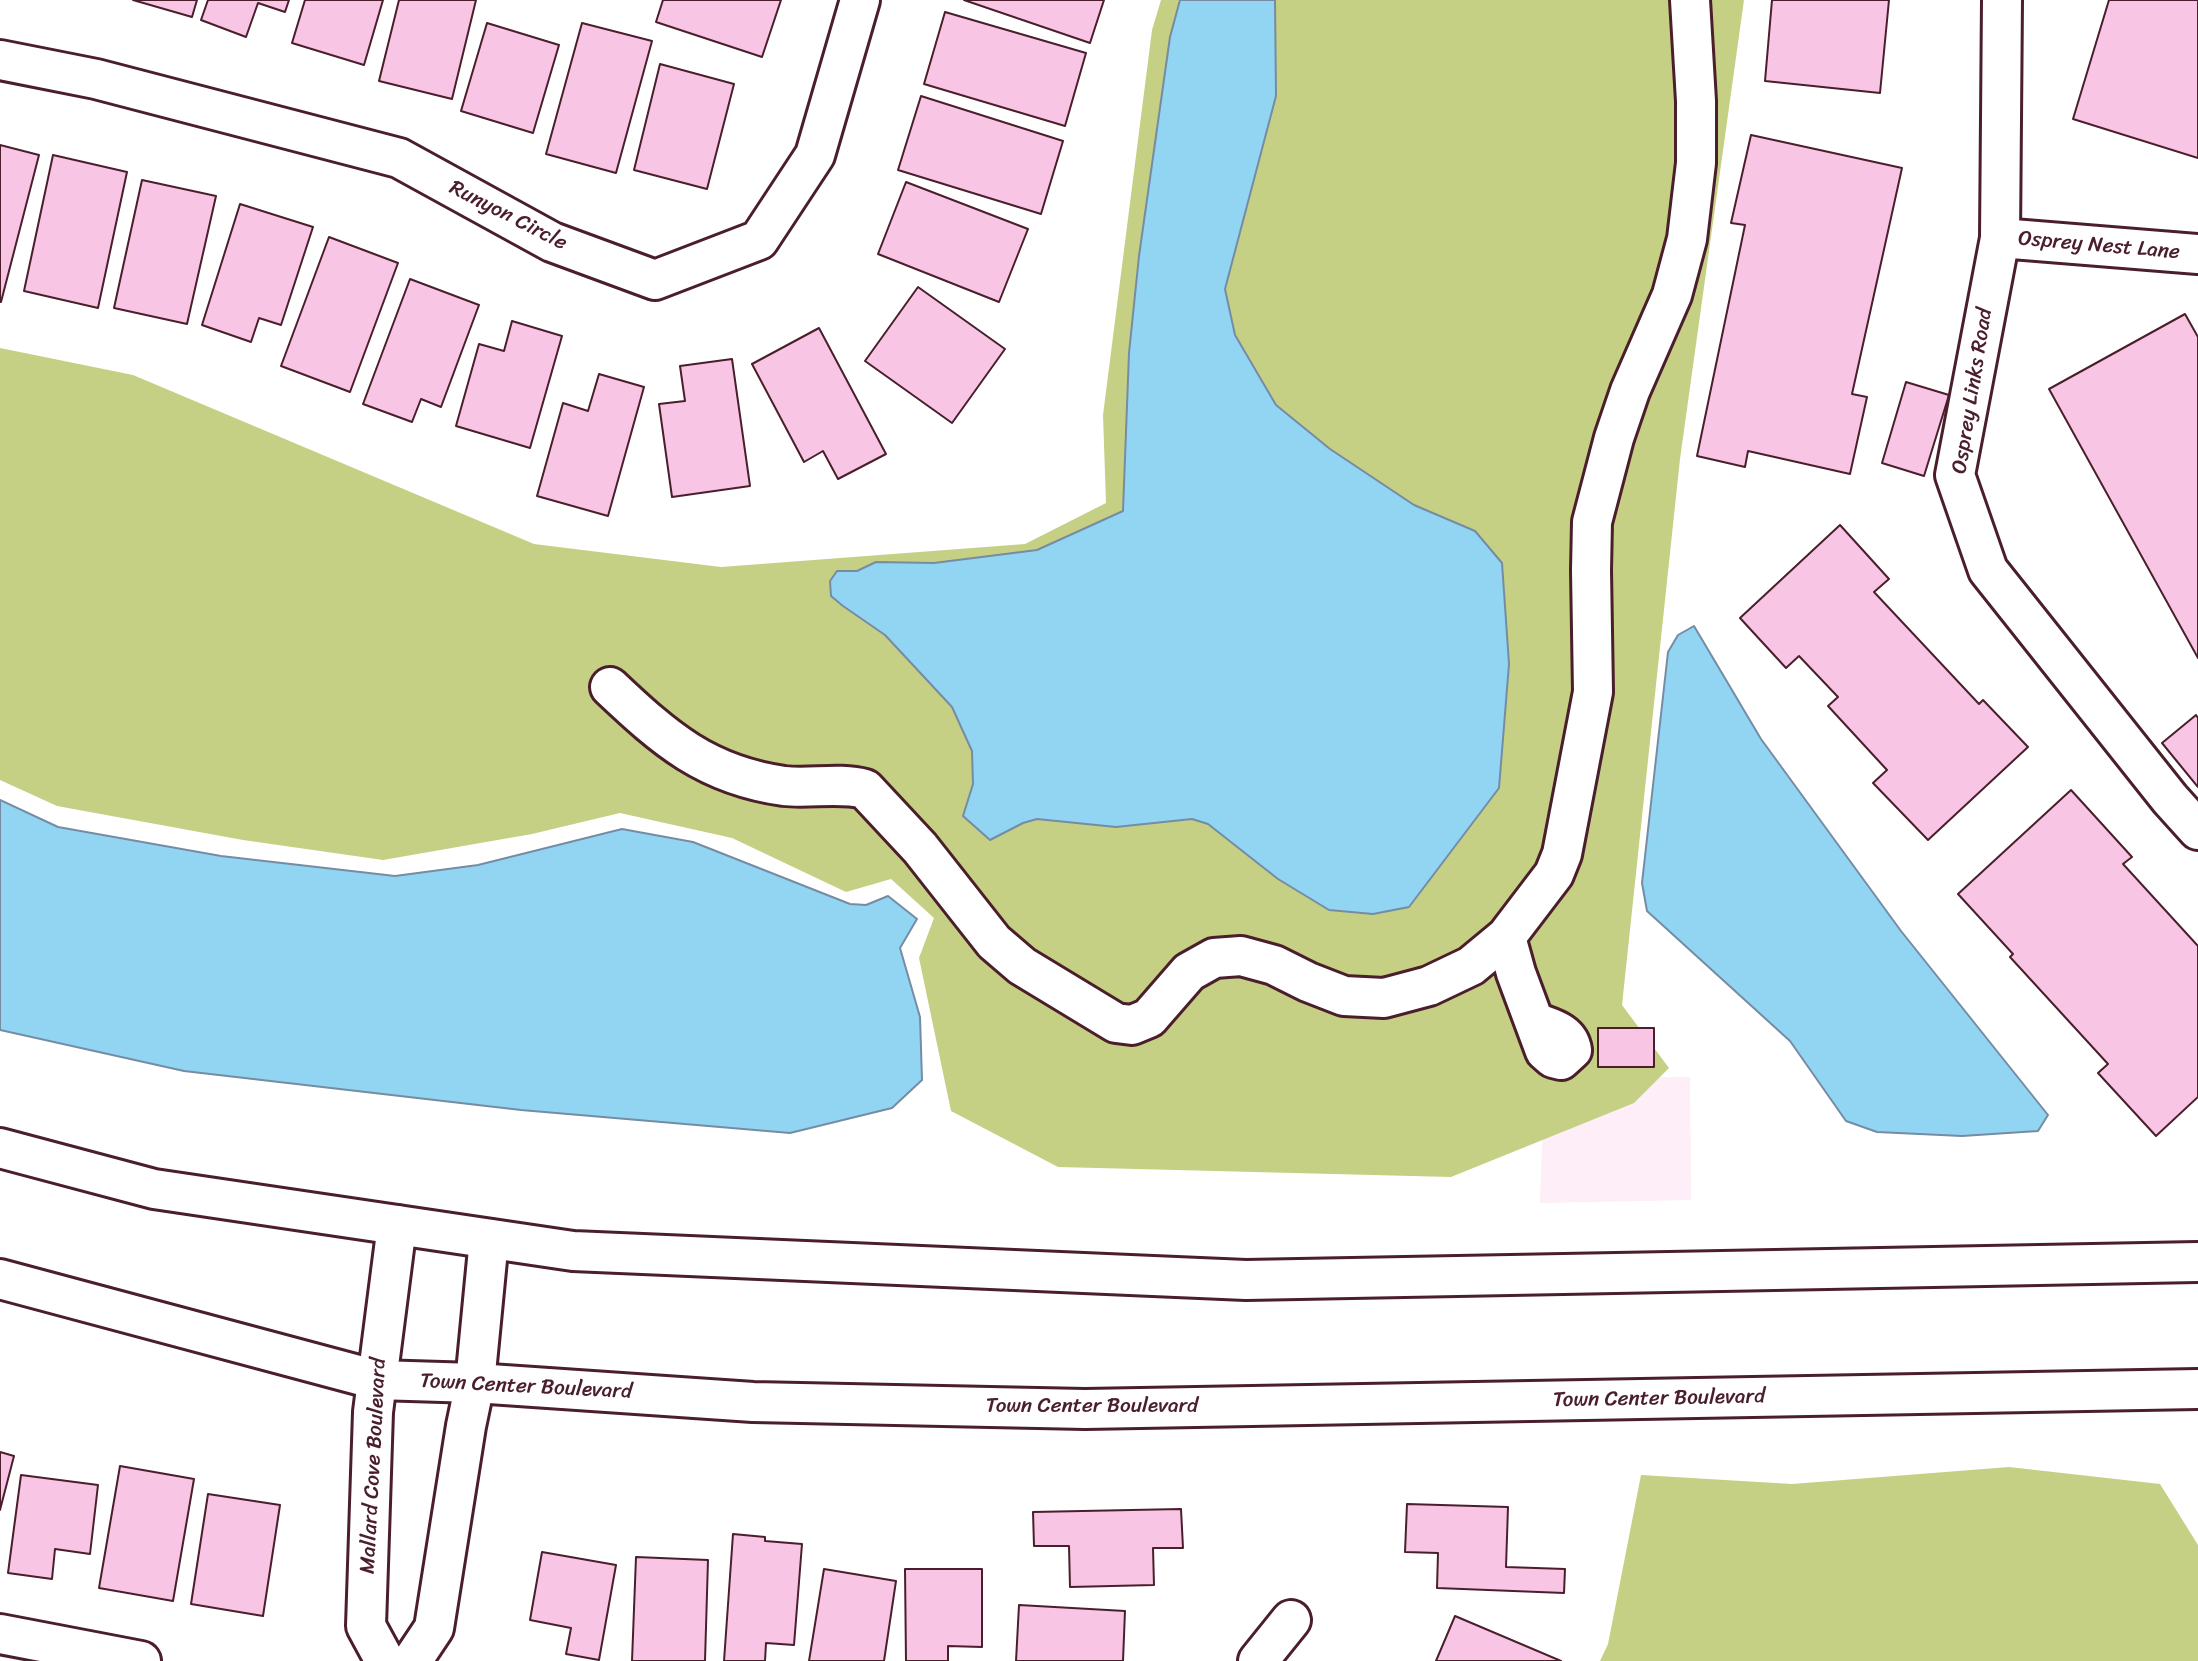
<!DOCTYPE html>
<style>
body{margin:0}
canvas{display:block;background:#fff}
</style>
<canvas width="2198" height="1661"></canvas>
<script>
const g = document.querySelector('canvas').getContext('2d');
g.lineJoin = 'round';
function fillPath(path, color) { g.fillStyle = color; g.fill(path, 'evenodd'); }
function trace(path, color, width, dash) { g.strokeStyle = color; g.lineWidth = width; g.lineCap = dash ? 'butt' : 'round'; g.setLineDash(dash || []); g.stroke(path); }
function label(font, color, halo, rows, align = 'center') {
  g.font = font + ' Sriracha,sans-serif'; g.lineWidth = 5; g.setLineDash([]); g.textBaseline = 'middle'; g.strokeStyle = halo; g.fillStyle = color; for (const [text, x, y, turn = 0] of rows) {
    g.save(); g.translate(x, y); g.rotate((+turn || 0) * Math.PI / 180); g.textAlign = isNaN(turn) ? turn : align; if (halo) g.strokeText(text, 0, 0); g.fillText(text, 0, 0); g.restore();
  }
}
const built = new Path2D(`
 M1690 1077 1691 1200 1540 1203 1544 1078Z`);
const green = new Path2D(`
 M1161 0H1744L1680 459 1622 1005 1669 1068 1634 1103 1451 1177 1058 1167 951 1111 919 958 934 918 891 879 846 892 732 838 620 813 532 834 383 860 243 840 57 806 0 780V348L133 375 534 544 721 567 1025 544 1106 503 1103 415 1152 30Z
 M2009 1467 2160 1484 2198 1545V1661H1600L1608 1644 1641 1475 1792 1484Z`);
const water = new Path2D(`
 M1180 0H1275L1276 96 1225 289 1235 335 1276 405 1330 449 1414 505 1475 531 1502 563 1509 664 1499 788 1409 907 1373 914 1329 910 1278 879 1208 824 1192 819 1116 827 1037 819 1023 823 990 840 963 816 973 784 972 751 952 707 885 635 843 606 831 596 830 581 837 571H857L876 562 934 563 1037 550 1123 511 1129 353 1139 256 1170 37Z
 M1694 626 1761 739 1901 931 2048 1115 2038 1131 1962 1136 1877 1132 1846 1121 1790 1041 1647 911 1642 883 1668 652 1678 635Z
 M0 800 58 827 221 856 395 876 478 865 622 829 693 842 850 904 866 905 888 896 917 919 900 948 920 1017 922 1080 892 1108 790 1133 521 1110 184 1071 0 1030Z`);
const building = new Path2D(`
 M133 0H197L192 17Z
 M208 0H289L285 12 258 3 246 37 201 20Z
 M305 0H383L364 65 292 43Z
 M399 0H476L452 99 379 81Z
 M663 0H781L762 57 656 22Z
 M964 0H1104L1090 43Z
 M1772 0H1889L1880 93 1765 81Z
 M2109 0H2198V158L2073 119Z
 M945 12 1086 53 1065 126 924 84Z
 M487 23 559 45 533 133 461 111Z
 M582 23 652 41 616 173 546 154Z
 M660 64 734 84 707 189 634 170Z
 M921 96 1063 141 1041 214 898 170Z
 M1751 135 1902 168 1852 394 1867 397 1850 474 1748 451 1745 467 1697 456 1745 225 1731 223Z
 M0 145 39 155 1 302H0Z
 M53 155 127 172 98 308 24 291Z
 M142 180 216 196 187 324 114 308Z
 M906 182 1028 229 999 302 878 254Z
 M240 204 313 227 281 325 259 318 251 342 202 325Z
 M329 237 398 263 350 392 281 366Z
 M410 279 479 305 441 407 421 399 412 422 363 404Z
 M918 287 1005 349 952 423 865 361Z
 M2185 314 2198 337V658L2049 389Z
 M512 321 562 336 530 448 456 426 479 344 504 351Z
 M819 328 886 454 838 479 823 451 804 462 752 364Z
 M732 359 750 486 672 497 659 404 685 401 680 366Z
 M599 374 644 387 608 516 537 496 563 403 588 411Z
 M1906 382 1949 395 1924 476 1882 463Z
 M1840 525 1889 579 1874 592 1979 704 1983 700 2028 747 1928 840 1873 783 1887 770 1828 706 1838 697 1799 656 1786 668 1740 618Z
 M2196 715 2198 718V787L2162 743Z
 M2071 790 2132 857 2123 864 2198 946V1097L2156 1136 2098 1073 2108 1064 2010 957 2013 954 1958 894Z
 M1598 1028H1654V1067H1598Z
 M0 1452 14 1456 0 1510Z
 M120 1466 194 1479 173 1601 99 1588Z
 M21 1475 98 1485 90 1554 55 1549 52 1579 8 1573Z
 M208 1494 280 1505 263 1616 191 1604Z
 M1407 1504 1508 1507 1506 1567 1565 1569 1564 1593 1437 1588 1438 1553 1405 1552Z
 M1181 1509 1183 1548H1153L1154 1585 1070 1587 1069 1546H1034L1033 1512Z
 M733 1534 765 1537V1541L802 1544 794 1645 766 1643 765 1661H724Z
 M542 1552 616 1565 599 1660 566 1654 571 1628 530 1620Z
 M636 1557 708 1560 705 1661H632Z
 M824 1569 896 1581 884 1661H809Z
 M905 1569H982V1647L948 1646V1661H906Z
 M1019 1605 1125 1611 1123 1661H1016Z
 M1455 1616 1561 1661H1436Z`);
const minor = new Path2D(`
 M2002 0 2000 238 1955 475 1988 570 2170 799 2198 830
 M0 60 96 79 399 158 552 242 655 280 759 240 815 155 860 0
 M2000 238 2198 254
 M610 687C665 739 706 775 784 786 811 789 839 782 865 789L920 848 994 942 1022 966 1116 1023 1132 1025 1149 1018 1189 972 1214 958 1241 956 1274 965 1308 982 1344 996 1384 998 1429 986 1471 966 1506 937
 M1535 1022C1550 1028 1569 1031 1572 1050L1561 1060 1553 1058 1545 1051 1516 973 1506 937 1554 874 1562 854 1593 692 1591 570 1592 522 1614 438 1630 391 1672 295 1687 239 1696 163V101L1690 0
 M0 1634 141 1661
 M385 1661 366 1626 373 1412 397 1225
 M412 1661 434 1628 466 1426 475 1383 489 1239
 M1258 1661 1291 1620`);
const major = new Path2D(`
 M0 1148 154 1189 573 1251 1246 1280 2198 1262
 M0 1279 377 1380 475 1383 753 1402 1085 1409 2198 1389`);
const streetNames = [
 ["Runyon Circle",508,216,27],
 ["Osprey Nest Lane",2099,246,5],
 ["Osprey Links Road",1973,391,-81],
 ["Town Center Boulevard",526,1387,3],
 ["Town Center Boulevard",1659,1399,-1],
 ["Town Center Boulevard",1092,1407],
 ["Mallard Cove Boulevard",374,1466,-87]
];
fillPath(built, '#fdeef7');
fillPath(green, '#c6d084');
fillPath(water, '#91d5f3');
trace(water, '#758ca3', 2);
fillPath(building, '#f8c5e4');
trace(building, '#4a1f2b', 2);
trace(minor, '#4a1f2b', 44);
trace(major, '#4a1f2b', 44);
trace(minor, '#fff', 38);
trace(major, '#fff', 38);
label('21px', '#4a1f2b', '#fff', streetNames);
</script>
